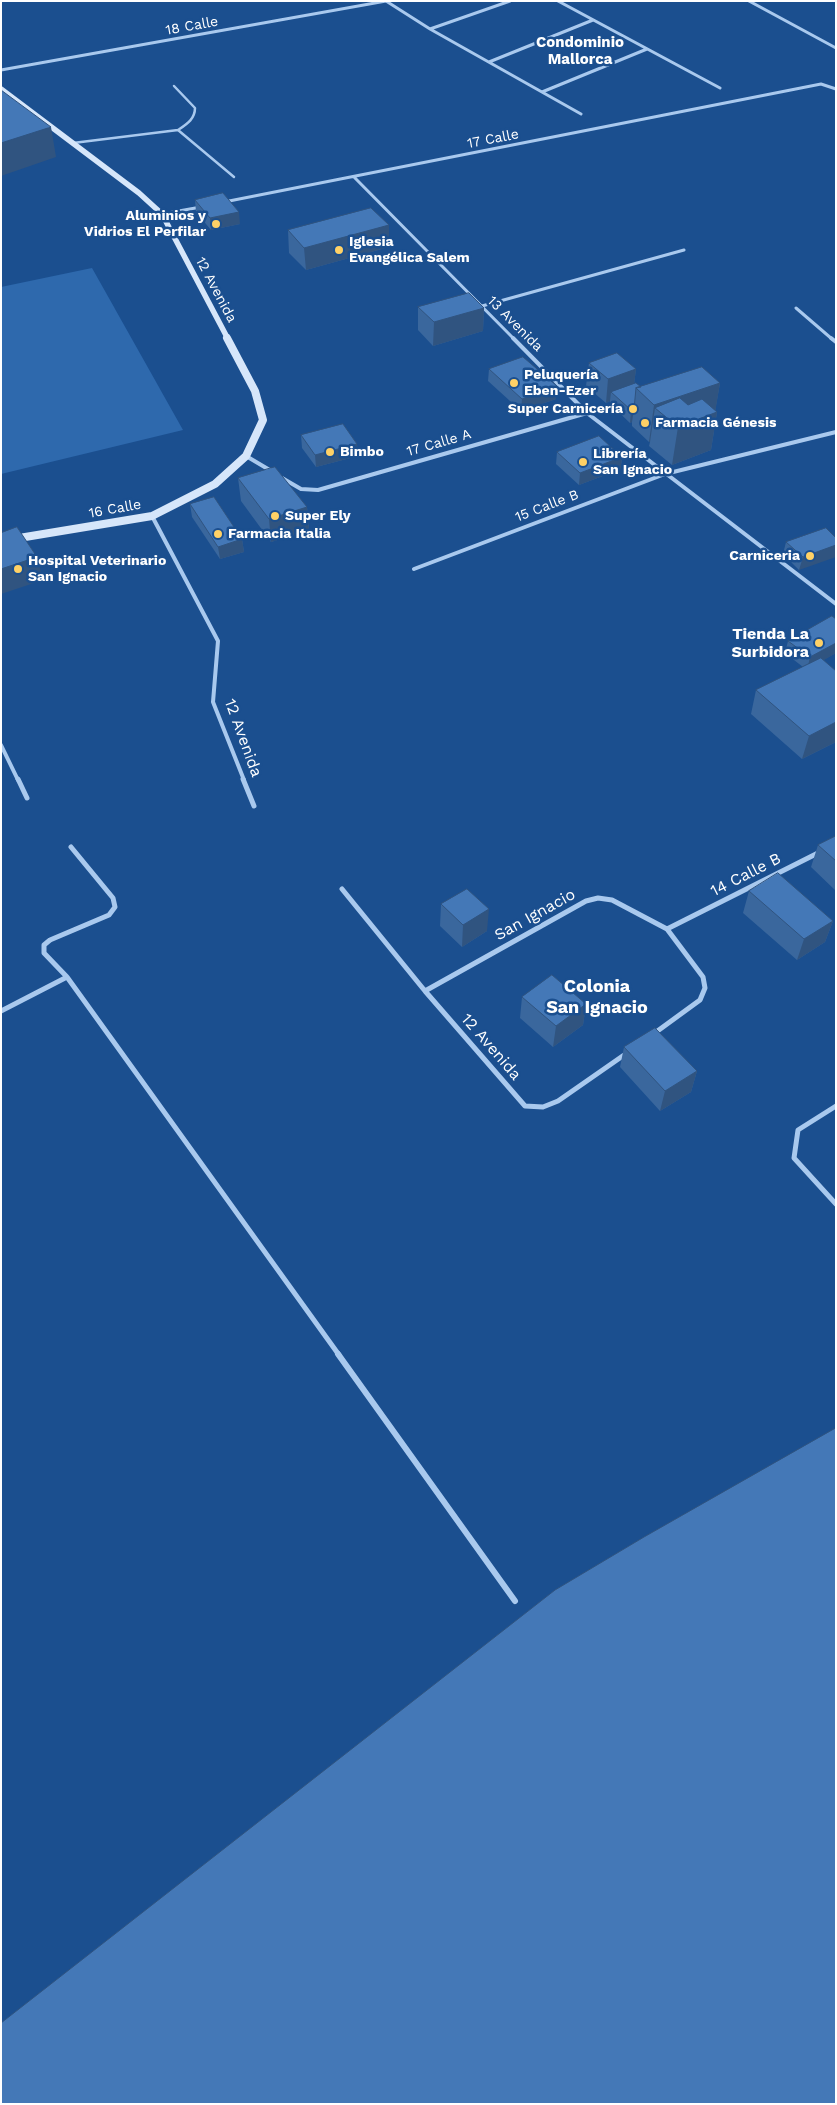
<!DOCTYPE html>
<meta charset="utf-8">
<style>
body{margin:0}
#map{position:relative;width:837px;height:2105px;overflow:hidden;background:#1b4f8f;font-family:"Work Sans",sans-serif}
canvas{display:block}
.frame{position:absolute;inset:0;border:2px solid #fff;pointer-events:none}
</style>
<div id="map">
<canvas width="837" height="2105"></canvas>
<div class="frame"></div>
</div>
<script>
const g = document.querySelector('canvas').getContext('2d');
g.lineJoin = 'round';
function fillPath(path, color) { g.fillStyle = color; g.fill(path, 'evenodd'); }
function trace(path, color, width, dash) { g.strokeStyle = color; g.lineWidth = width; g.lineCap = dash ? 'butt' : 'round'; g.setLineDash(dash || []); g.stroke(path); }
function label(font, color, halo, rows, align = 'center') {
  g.font = font + ' "Work Sans",sans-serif'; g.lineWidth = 5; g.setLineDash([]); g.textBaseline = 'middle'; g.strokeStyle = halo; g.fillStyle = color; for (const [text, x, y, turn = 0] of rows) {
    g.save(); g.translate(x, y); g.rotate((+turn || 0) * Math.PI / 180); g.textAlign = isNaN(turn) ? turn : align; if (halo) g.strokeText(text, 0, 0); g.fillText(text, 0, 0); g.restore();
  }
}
const green = new Path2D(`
 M92 268 183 430 1 474V287Z`);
const service = new Path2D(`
 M178 130 234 177
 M73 143 178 130C187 124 195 119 195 108L174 86`);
const minorFar3 = new Path2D(`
 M558 1 720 88
 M749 1 836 48
 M430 29 510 1
 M489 62 593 20
 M1 70 386 1 430 29 581 114
 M542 92 647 49
 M354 177 514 339
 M224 202 821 84 836 89
 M162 214 201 207
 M482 306 684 250
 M796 308 832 339`);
const minorFar2 = new Path2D(`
 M513 338 587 413 836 604
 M831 338 836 342
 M246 456 273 472
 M282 478 301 489 318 490 587 413
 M152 516 218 641 213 702 244 780
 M414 569 665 474 836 432
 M1 745 18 780`);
const minorFar1 = new Path2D(`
 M18 779 27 798
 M243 779 254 806
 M71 847 113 898 115 907 109 915 50 940 44 945V953L67 977 339 1355
 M342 889 425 991 525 1106 543 1107 558 1101 627 1053
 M667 929 820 852
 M425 991 586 901 598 898 612 900 667 929 703 977 705 988 700 1000 652 1035
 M1 1011 67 977
 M836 1106 798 1130 794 1158 836 1204`);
const minor = new Path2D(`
 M338 1354 515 1601`);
const secondaryFar1 = new Path2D(`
 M1 89 139 193 162 214 228 339`);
const secondary = new Path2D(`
 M1 541 152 516 215 484 246 456 263 420 255 391 227 338`);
const wall = new Path2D(`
 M195 200 240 224 211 230 196 212Z
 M288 230 389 247 306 270 289 253Z
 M418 307 484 308 483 331 433 346 418 330Z
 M589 363 636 369 634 384 641 387 720 383 715 411 717 412 711 450 672 465 649 446 650 442H649L632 426V422L630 423 610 404V401L606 403 586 386Z
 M489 369 557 386 556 399 521 411 488 381Z
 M301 435 357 444 358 456 316 467 302 448Z
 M557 452 622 457 621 469 579 485 556 464Z
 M238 478 307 507 309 530 271 542 241 501Z
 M190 504 242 539 244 552 220 559 192 517Z
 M836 538 799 570 783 554 786 542Z
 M836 619V653L823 660 836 671V742L802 759 751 714 756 690 803 667 785 653 788 641Z
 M836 836V891L811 867 818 845Z
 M749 891 833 921 825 942 797 960 743 913Z
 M441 904 487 931 462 947 440 926Z
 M522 997 586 1004 583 1025 553 1047 520 1018Z
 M624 1047 697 1071 691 1092 660 1111 620 1067Z`);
const shadedWall = new Path2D(`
 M51 127 56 157 1 176V143Z
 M239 212 240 224 211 230 210 218Z
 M389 225V247L306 270 304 248Z
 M484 308 483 331 433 346 434 322Z
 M636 369 633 393 611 392 610 401 606 403 608 379Z
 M720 383 715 413 717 412 711 450 672 465 678 427 655 408 650 442H649L654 405Z
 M557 386 556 399 521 411 522 399Z
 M634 409 632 422 630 423 631 410Z
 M357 444 358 456 316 467 315 455Z
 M622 457 621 469 579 485 580 473Z
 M307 507 309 530 271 542 269 519Z
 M242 539 244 552 220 559 218 547Z
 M836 545V557L799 570 803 557Z
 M37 557 43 580 1 594V569Z
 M836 643V653L807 670 810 657Z
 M836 722V742L802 759 809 736Z
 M489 909 487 931 462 947 463 925Z
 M833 921 825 942 797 960 804 939Z
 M586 1004 583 1025 553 1047 556 1026Z
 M697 1071 691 1092 660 1111 665 1091Z`);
const building = new Path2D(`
 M1 90 51 127 1 143Z
 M223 193 239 212 210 218 195 200Z
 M371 208 389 225 304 248 288 230Z
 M469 293 484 308 434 322 418 307Z
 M617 353 636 369 608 379 589 363Z
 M523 357 557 386 522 399 489 369Z
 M702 367 720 383 654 405 636 388Z
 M636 383 641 387 636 388 634 409 631 410 611 392Z
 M680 398 688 405 702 399 717 412 678 427 655 408Z
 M343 424 357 444 315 455 301 435Z
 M599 436 622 457 580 473 557 452Z
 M275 467 307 507 269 519 238 478Z
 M214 497 242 539 218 547 190 504Z
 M17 527 37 557 1 569V533Z
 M826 528 836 538V545L803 557 786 542Z
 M832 616 836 619V643L810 657 788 641Z
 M821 658 836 671V722L809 736 756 690Z
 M836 836V861L818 845Z
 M778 873 833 921 804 939 749 891Z
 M467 889 489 909 463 925 441 904Z
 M552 975 586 1004 556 1026 522 997Z
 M655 1028 697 1071 665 1091 624 1047Z
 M836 1428V2104H1V2023L555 1590 644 1537Z`);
const markers = [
 [216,224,5,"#ffd166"],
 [339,250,5,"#ffd166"],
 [514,383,5,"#ffd166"],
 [633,409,5,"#ffd166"],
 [645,423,5,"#ffd166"],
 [330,452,5,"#ffd166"],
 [583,462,5,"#ffd166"],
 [275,516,5,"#ffd166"],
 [218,534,5,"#ffd166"],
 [810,556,5,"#ffd166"],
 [18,569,5,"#ffd166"],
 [819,643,5,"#ffd166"]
];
const farStreetnames = [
 ["18 Calle",192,26,-10],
 ["17 Calle",493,139,-11],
 ["12 Avenida",216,290,62],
 ["13 Avenida",515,324,45],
 ["17 Calle A",439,443,-16],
 ["15 Calle B",547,506,-21],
 ["16 Calle",115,509,-10]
];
const farPoinames = [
 ["Aluminios y",206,216,"right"],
 ["Vidrios El Perfilar",206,232,"right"],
 ["Iglesia",349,242],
 ["Evangélica Salem",349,258],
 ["Peluquería",524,375],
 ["Eben-Ezer",524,391],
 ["Super Carnicería",623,409,"right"],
 ["Farmacia Génesis",655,423],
 ["Bimbo",340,452],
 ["Librería",593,454],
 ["San Ignacio",593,470],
 ["Super Ely",285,516],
 ["Farmacia Italia",228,534],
 ["Carniceria",800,556,"right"],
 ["Hospital Veterinario",28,561],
 ["San Ignacio",28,577]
];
const farNeighbourhoodnames = [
 ["Condominio",580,43],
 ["Mallorca",580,60]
];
const poiNames = [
 ["Tienda La",809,634],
 ["Surbidora",809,652]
];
const streetNames = [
 ["12 Avenida",243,738,70],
 ["14 Calle B",746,875,-27],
 ["San Ignacio",535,915,-29],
 ["12 Avenida",491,1047,49]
];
const neighbourhoodNames = [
 ["Colonia",597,987],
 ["San Ignacio",597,1008]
];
fillPath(green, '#2e69ad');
trace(service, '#a9c9ee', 2.5);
trace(minorFar3, '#a9c9ee', 3);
trace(minorFar2, '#a9c9ee', 4);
trace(minorFar1, '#a9c9ee', 5);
trace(minor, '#a9c9ee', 6);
trace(secondaryFar1, '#d6e6fa', 5.5);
trace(secondary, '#d6e6fa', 8);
fillPath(wall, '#3a679d');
fillPath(shadedWall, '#305480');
fillPath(building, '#4478b7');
trace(building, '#305480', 1);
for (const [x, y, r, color] of markers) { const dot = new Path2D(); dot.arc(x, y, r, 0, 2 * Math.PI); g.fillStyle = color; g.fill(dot); trace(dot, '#1b4f8f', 2); }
label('14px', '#fff', '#1b4f8f', farStreetnames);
label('bold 14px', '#fff', '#1b4f8f', farPoinames, 'left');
label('bold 15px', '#fff', '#1b4f8f', farNeighbourhoodnames);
label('bold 16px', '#fff', '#1b4f8f', poiNames, 'right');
label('16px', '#fff', '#1b4f8f', streetNames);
label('bold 18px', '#fff', '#1b4f8f', neighbourhoodNames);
</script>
